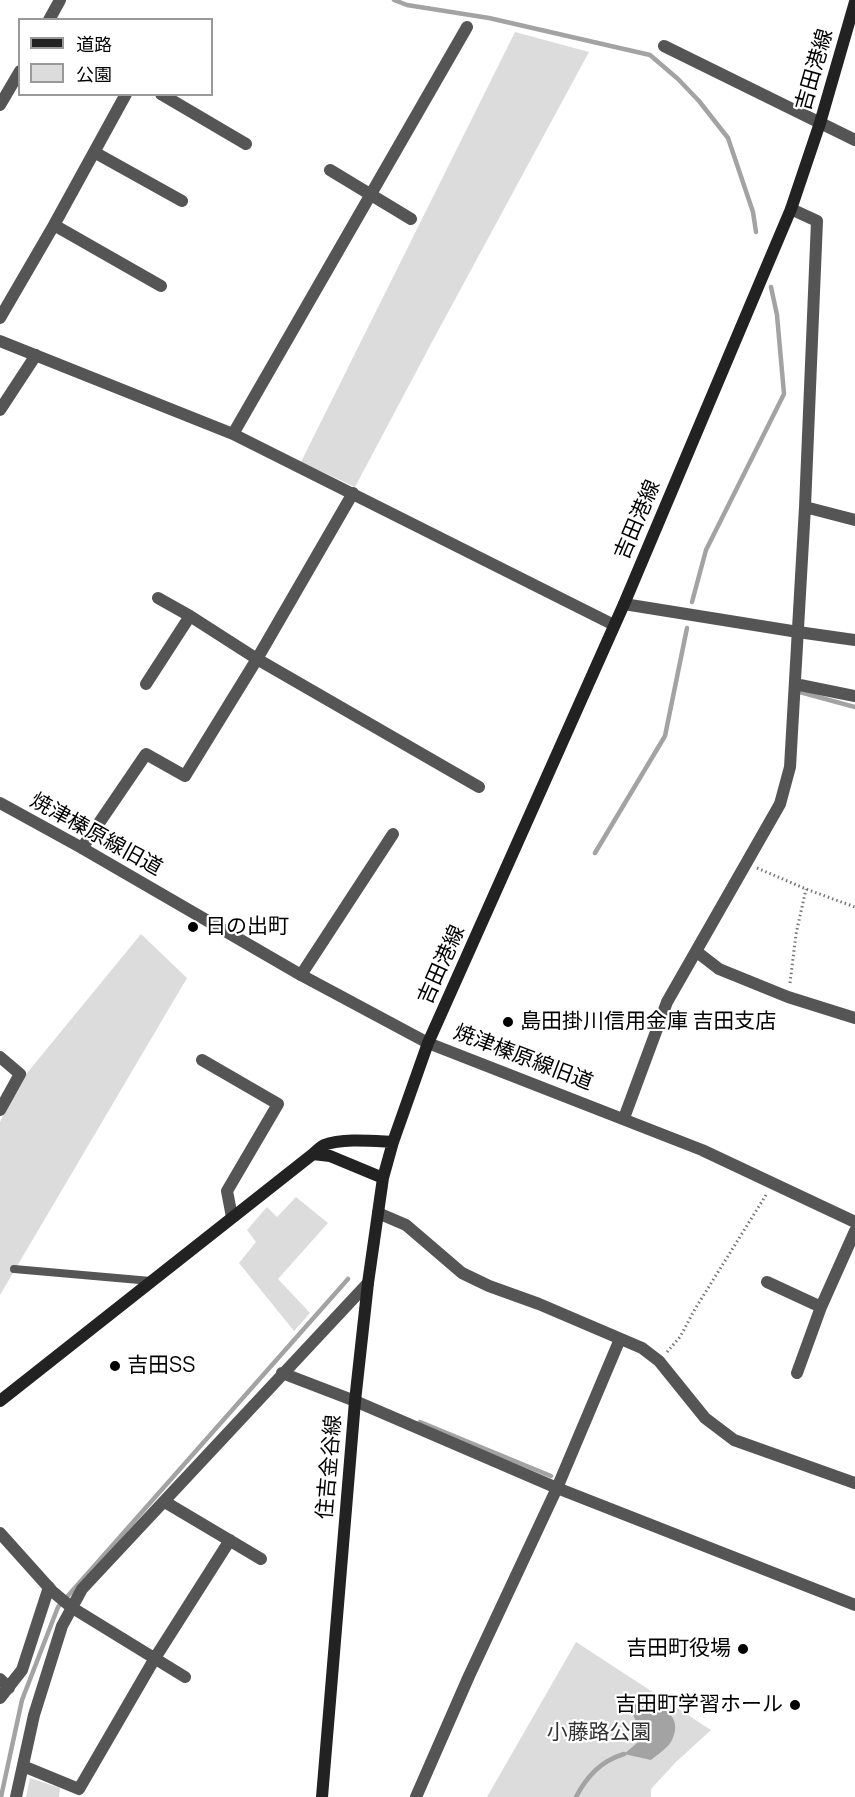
<!DOCTYPE html>
<meta charset="utf-8">
<style>
body{margin:0}
#map{position:relative;width:855px;height:1797px;overflow:hidden;background:#fff;font-family:Manrope,"Noto Sans JP",sans-serif}
canvas{display:block}
.legend{position:absolute;left:18px;top:18px;width:195px;height:78px;box-sizing:border-box;background:#fff;border:2px solid #999;margin:0;padding:8px 10px;list-style:none;font-size:18px;color:#000}
.legend li{display:flex;align-items:center;gap:12px;height:30px}
.legend b{width:30px;border:2px solid #999}
</style>
<div id="map">
<canvas width="855" height="1797"></canvas>
<ul class="legend">
<li><b style="height:8px;background:#222"></b>道路</li>
<li><b style="height:16px;background:#dcdcdc"></b>公園</li>
</ul>
</div>
<script>
const g = document.querySelector('canvas').getContext('2d');
g.lineJoin = 'round';
function fillPath(path, color) { g.fillStyle = color; g.fill(path, 'evenodd'); }
function trace(path, color, width, dash) { g.strokeStyle = color; g.lineWidth = width; g.lineCap = dash ? 'butt' : 'round'; g.setLineDash(dash || []); g.stroke(path); }
function label(font, color, halo, rows, align = 'center') {
  g.font = font + ' Manrope,"Noto Sans JP",sans-serif'; g.lineWidth = 4.5; g.setLineDash([]); g.textBaseline = 'middle'; g.strokeStyle = halo; g.fillStyle = color; for (const [text, x, y, turn = 0] of rows) {
    g.save(); g.translate(x, y); g.rotate((+turn || 0) * Math.PI / 180); g.textAlign = isNaN(turn) ? turn : align; if (halo) g.strokeText(text, 0, 0); g.fillText(text, 0, 0); g.restore();
  }
}
const green = new Path2D(`
 M515 32 589 52 432 342 355 487 301 462Z
 M141 934 187 978 0 1295V1122L18 1084Z
 M296 1197 328 1223 278 1279 310 1313 294 1331 239 1263 256 1242 247 1230 267 1207 277 1217Z
 M576 1642 711 1730 676 1762 651 1789V1797H487Z
 M30 1778 60 1788 59 1797H26Z`);
const water = new Path2D(`
 M639 1693C657 1704 685 1714 672 1740 668 1748 658 1754 651 1760L624 1754 637 1743 639 1729 632 1712 635 1696Z`);
const stream = new Path2D(`
 M394 0 407 5 489 18 650 55 678 79 699 101 728 138 753 212 756 232
 M692 602 706 550 784 394 777 315 771 287
 M796 691 855 707
 M595 853 665 736 687 628
 M420 1422 551 1476
 M1 1797 22 1700 58 1607 348 1279
 M576 1797C587 1776 601 1761 624 1754`);
const path = new Path2D(`
 M757 868 806 889 855 907
 M790 983 796 934 806 889
 M667 1352 680 1337 695 1309 766 1195`);
const service = new Path2D(`
 M14 1269 151 1281`);
const minor = new Path2D(`
 M664 46 855 140
 M161 94 246 144
 M94 152 182 201
 M330 170 411 219
 M54 225 161 286
 M0 318 54 225 126 94
 M0 341 233 434 614 625
 M0 410 36 355
 M233 434 467 27
 M805 507 855 520
 M158 598 190 616 257 659 479 787
 M146 684 190 616
 M795 684 855 696
 M82 848 146 754 185 776 257 659 353 493
 M697 952 719 969 788 997 855 1018
 M301 975 393 834
 M0 1057 20 1074 0 1110
 M202 1060 278 1104 227 1191 232 1217
 M624 1118 667 1002 780 804 790 767 805 507 817 221 791 209
 M378 1213 406 1225 462 1273 489 1286 539 1304 642 1348 659 1361 705 1418 734 1440 855 1483
 M767 1282 821 1307
 M282 1373 355 1401 557 1488 855 1605
 M797 1373 821 1307 855 1231
 M165 1502 261 1559
 M0 1533 52 1591 71 1607 185 1677
 M0 1679 9 1688
 M0 1698 22 1670 49 1587
 M23 1766 79 1789 155 1658 230 1540
 M16 1797 34 1715 62 1626 82 1589 368 1283
 M416 1797 469 1676 557 1488 620 1339`);
const tertiary = new Path2D(`
 M49 20 60 0
 M0 105 20 71
 M624 604 798 632 855 640
 M0 803 82 848 301 975 428 1043 702 1150 855 1222`);
const secondary = new Path2D(`
 M313 1154 330 1156 383 1178
 M0 1401 313 1154C316 1151 320 1147 324 1145 342 1138 373 1141 393 1142
 M322 1797 355 1401 368 1283 383 1178 393 1142 428 1043 624 604 791 209 820 123 855 2`);
const markers = [
 [193,927,6,"#000"],
 [508,1022,6,"#000"],
 [115,1366,6,"#000"],
 [743,1649,6,"#000"],
 [795,1705,6,"#000"]
];
const streetNames = [
 ["吉田港線",815,70,-74],
 ["吉田港線",638,520,-67],
 ["焼津榛原線旧道",96,835,29],
 ["吉田港線",442,965,-66],
 ["焼津榛原線旧道",523,1058,21],
 ["住吉金谷線",330,1467,-85]
];
const poiNames = [
 ["日の出町",205,927],
 ["島田掛川信用金庫 吉田支店",520,1022],
 ["吉田SS",127,1366],
 ["吉田町役場",731,1649,"right"],
 ["吉田町学習ホール",783,1705,"right"]
];
const parkNames = [
 ["小藤路公園",599,1733]
];
fillPath(green, '#dcdcdc');
fillPath(water, '#a3a3a3');
trace(stream, '#a3a3a3', 4.5);
trace(path, '#777', 3, [1.5, 3]);
trace(service, '#555', 8);
trace(minor, '#555', 12);
trace(tertiary, '#555', 12);
trace(secondary, '#222', 12);
for (const [x, y, r, color] of markers) { const dot = new Path2D(); dot.arc(x, y, r, 0, 2 * Math.PI); g.fillStyle = color; g.fill(dot); trace(dot, '#fff', 2); }
label('21px', '#000', '#fff', streetNames);
label('21px', '#000', '#fff', poiNames, 'left');
label('21px', '#333', '#fff', parkNames);
</script>
